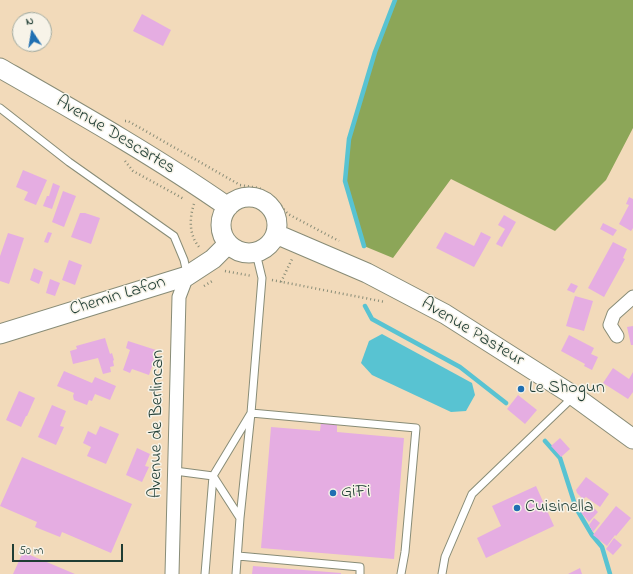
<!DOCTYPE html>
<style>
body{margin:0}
#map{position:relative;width:633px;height:574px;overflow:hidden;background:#f2daba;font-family:"Indie Flower",sans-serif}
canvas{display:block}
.north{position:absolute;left:12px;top:12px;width:40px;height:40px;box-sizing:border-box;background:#f7f3e8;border:1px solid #a1aaa0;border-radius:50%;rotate:348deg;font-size:11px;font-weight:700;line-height:16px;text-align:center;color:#1f3d34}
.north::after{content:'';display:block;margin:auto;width:14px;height:18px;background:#1f6fb2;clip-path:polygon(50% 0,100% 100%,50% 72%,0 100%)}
.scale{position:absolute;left:12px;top:544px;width:111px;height:18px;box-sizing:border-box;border:2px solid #1f3d34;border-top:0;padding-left:5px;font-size:12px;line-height:14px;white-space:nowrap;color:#1f3d34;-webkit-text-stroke:3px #f7f3e8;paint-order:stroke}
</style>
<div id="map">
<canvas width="633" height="574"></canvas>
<div class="north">N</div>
<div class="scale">50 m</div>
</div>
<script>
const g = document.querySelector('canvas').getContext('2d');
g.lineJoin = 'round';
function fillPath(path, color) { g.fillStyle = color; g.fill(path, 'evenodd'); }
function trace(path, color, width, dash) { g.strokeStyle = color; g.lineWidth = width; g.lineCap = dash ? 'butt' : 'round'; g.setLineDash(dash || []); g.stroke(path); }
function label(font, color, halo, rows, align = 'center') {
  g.font = font + ' "Indie Flower",sans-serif'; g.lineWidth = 3; g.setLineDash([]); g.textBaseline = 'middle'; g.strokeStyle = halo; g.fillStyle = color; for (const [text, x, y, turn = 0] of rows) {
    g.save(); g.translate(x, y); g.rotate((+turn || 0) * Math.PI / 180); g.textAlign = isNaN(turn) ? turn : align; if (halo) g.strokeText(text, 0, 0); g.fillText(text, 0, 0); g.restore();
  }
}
const forest = new Path2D(`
 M395 0H633V128L606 180 555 231 451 179 393 258 364 246 345 181 349 139 375 52Z`);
const water = new Path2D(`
 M382 334 472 383 475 395 466 411 451 412 372 375 361 363 369 341Z`);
const stream = new Path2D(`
 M364 246 345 181 349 139 375 52 395 0
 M365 306 372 319 460 367 506 403
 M545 441 560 458 576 508 592 535 602 547 610 574`);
const building = new Path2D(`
 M142 14 171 30 163 46 133 31Z
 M23 170 47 180 36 205 24 200 28 192 16 187Z
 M53 183 60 186 52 209 43 206 47 196H49Z
 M63 191 76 196 64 227 52 222Z
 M629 197 633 199V228L631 231 619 224 629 205 626 204Z
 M80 213H85L100 218 91 244 71 237Z
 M504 215 516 222 502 247 496 244 505 229 498 225Z
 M603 223 617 230 613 236 600 229Z
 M48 232 52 233 48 243 44 242Z
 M445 232 474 246 481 232 491 237 474 267 436 248Z
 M8 233 24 238 9 284 0 281V256Z
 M613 242 627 249 623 258 625 259 604 297 588 288Z
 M69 260 82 265 75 285 62 280Z
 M34 268 43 272 39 284 30 280Z
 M50 279 60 283 55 296 46 293Z
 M571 283 578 286 574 293 567 290Z
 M575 296 593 301 584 331 566 326Z
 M633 326V345H631L627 327Z
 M569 335 594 348 591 354 598 357 592 370 584 366 585 364 561 351Z
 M105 338 110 354 112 353 114 360 113 361 114 366 110 367 111 372 103 374 98 358 73 364 70 351 77 349 76 346Z
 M128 341 156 350 153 358H155L149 375 132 369 130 373 123 370 130 350 126 348Z
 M613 368 629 379 633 372V392L628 399 603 383Z
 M64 371 92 383 95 377 116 386 110 400 95 394 92 401 89 400 87 405 74 400 73 396 74 393 57 386Z
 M19 391 35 398 27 416H26L21 427 6 420Z
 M518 395 537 410 525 424 507 409Z
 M52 405 66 411 60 426 64 427 56 445 38 437Z
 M321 422 337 423V432L404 438 394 559 261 548 271 427 320 431Z
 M100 426 119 434 106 464 87 456 91 447 83 443 88 431 96 435Z
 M560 438 570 449 561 457 551 446Z
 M137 448 150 454 145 466 149 467 142 482 126 475Z
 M22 457 132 504 111 553 62 532 60 537 35 527 37 522 0 506Z
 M586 477 609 494 600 507 586 497 583 499 577 493 576 490Z
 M536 486 554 526 486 558 477 538 501 526 492 506Z
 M586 504 590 508 592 506 598 512 589 522 579 510Z
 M616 506 631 518 616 536 615 535 607 546 593 535Z
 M594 518 600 523 593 532 589 525Z
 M614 538 622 545 613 555 606 549Z
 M23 552 75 574H13Z
 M253 566 341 573V574H252Z
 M580 568 582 574H568Z`);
const path = new Path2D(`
 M125 121H128L240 185 259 188 273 197 288 214 339 241
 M125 161 133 171 184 199
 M194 204C189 219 189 236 200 248
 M225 271 252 276
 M272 280 385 302
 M281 282 292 259
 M204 286 214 280`);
const lane = new Path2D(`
 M0 108 69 162 174 236 184 260 187 273
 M175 471 213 476 240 518 236 574
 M240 518 251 413 262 278 256 253
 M238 556 360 567V574
 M205 574 213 476 251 413 416 428 405 552 401 574
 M442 574 445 557 472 494 573 397`);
const street = new Path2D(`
 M617 336 610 325 614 314 633 297
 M172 574 179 297 187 276`);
const secondary = new Path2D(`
 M0 68C77 112 155 156 228 207
 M221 225a28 28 0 1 1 56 0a28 28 0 1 1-56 0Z
 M276 234 367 273 445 314 574 396 633 439
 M0 334 187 276 213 259 228 244`);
const markers = [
 [521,389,4,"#1f6fb2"],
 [333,493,4,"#1f6fb2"],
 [517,508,4,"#1f6fb2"]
];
const streetNames = [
 ["Avenue Descartes",115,136,31],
 ["Chemin Lafon",118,297,-17],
 ["Avenue Pasteur",472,333,31],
 ["Avenue de Berlincan",158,424,-89]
];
const poiNames = [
 ["Le Shogun",529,389],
 ["GiFi",341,493],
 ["Cuisinella",525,508]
];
fillPath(forest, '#8ca658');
fillPath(water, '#58c3d2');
trace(stream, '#58c3d2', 4.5);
fillPath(building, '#e5ade2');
trace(lane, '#888c77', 9);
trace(street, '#888c77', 15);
trace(secondary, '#888c77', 21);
trace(path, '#888c77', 2.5, [1, 3]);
trace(lane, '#fff', 7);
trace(street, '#fff', 13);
trace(secondary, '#fff', 19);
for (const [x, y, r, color] of markers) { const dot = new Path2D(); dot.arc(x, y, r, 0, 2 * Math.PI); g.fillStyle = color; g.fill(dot); trace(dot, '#f7f3e8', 1.5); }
label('18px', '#1f3d34', '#f7f3e8', streetNames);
label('18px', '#1f3d34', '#f7f3e8', poiNames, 'left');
</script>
